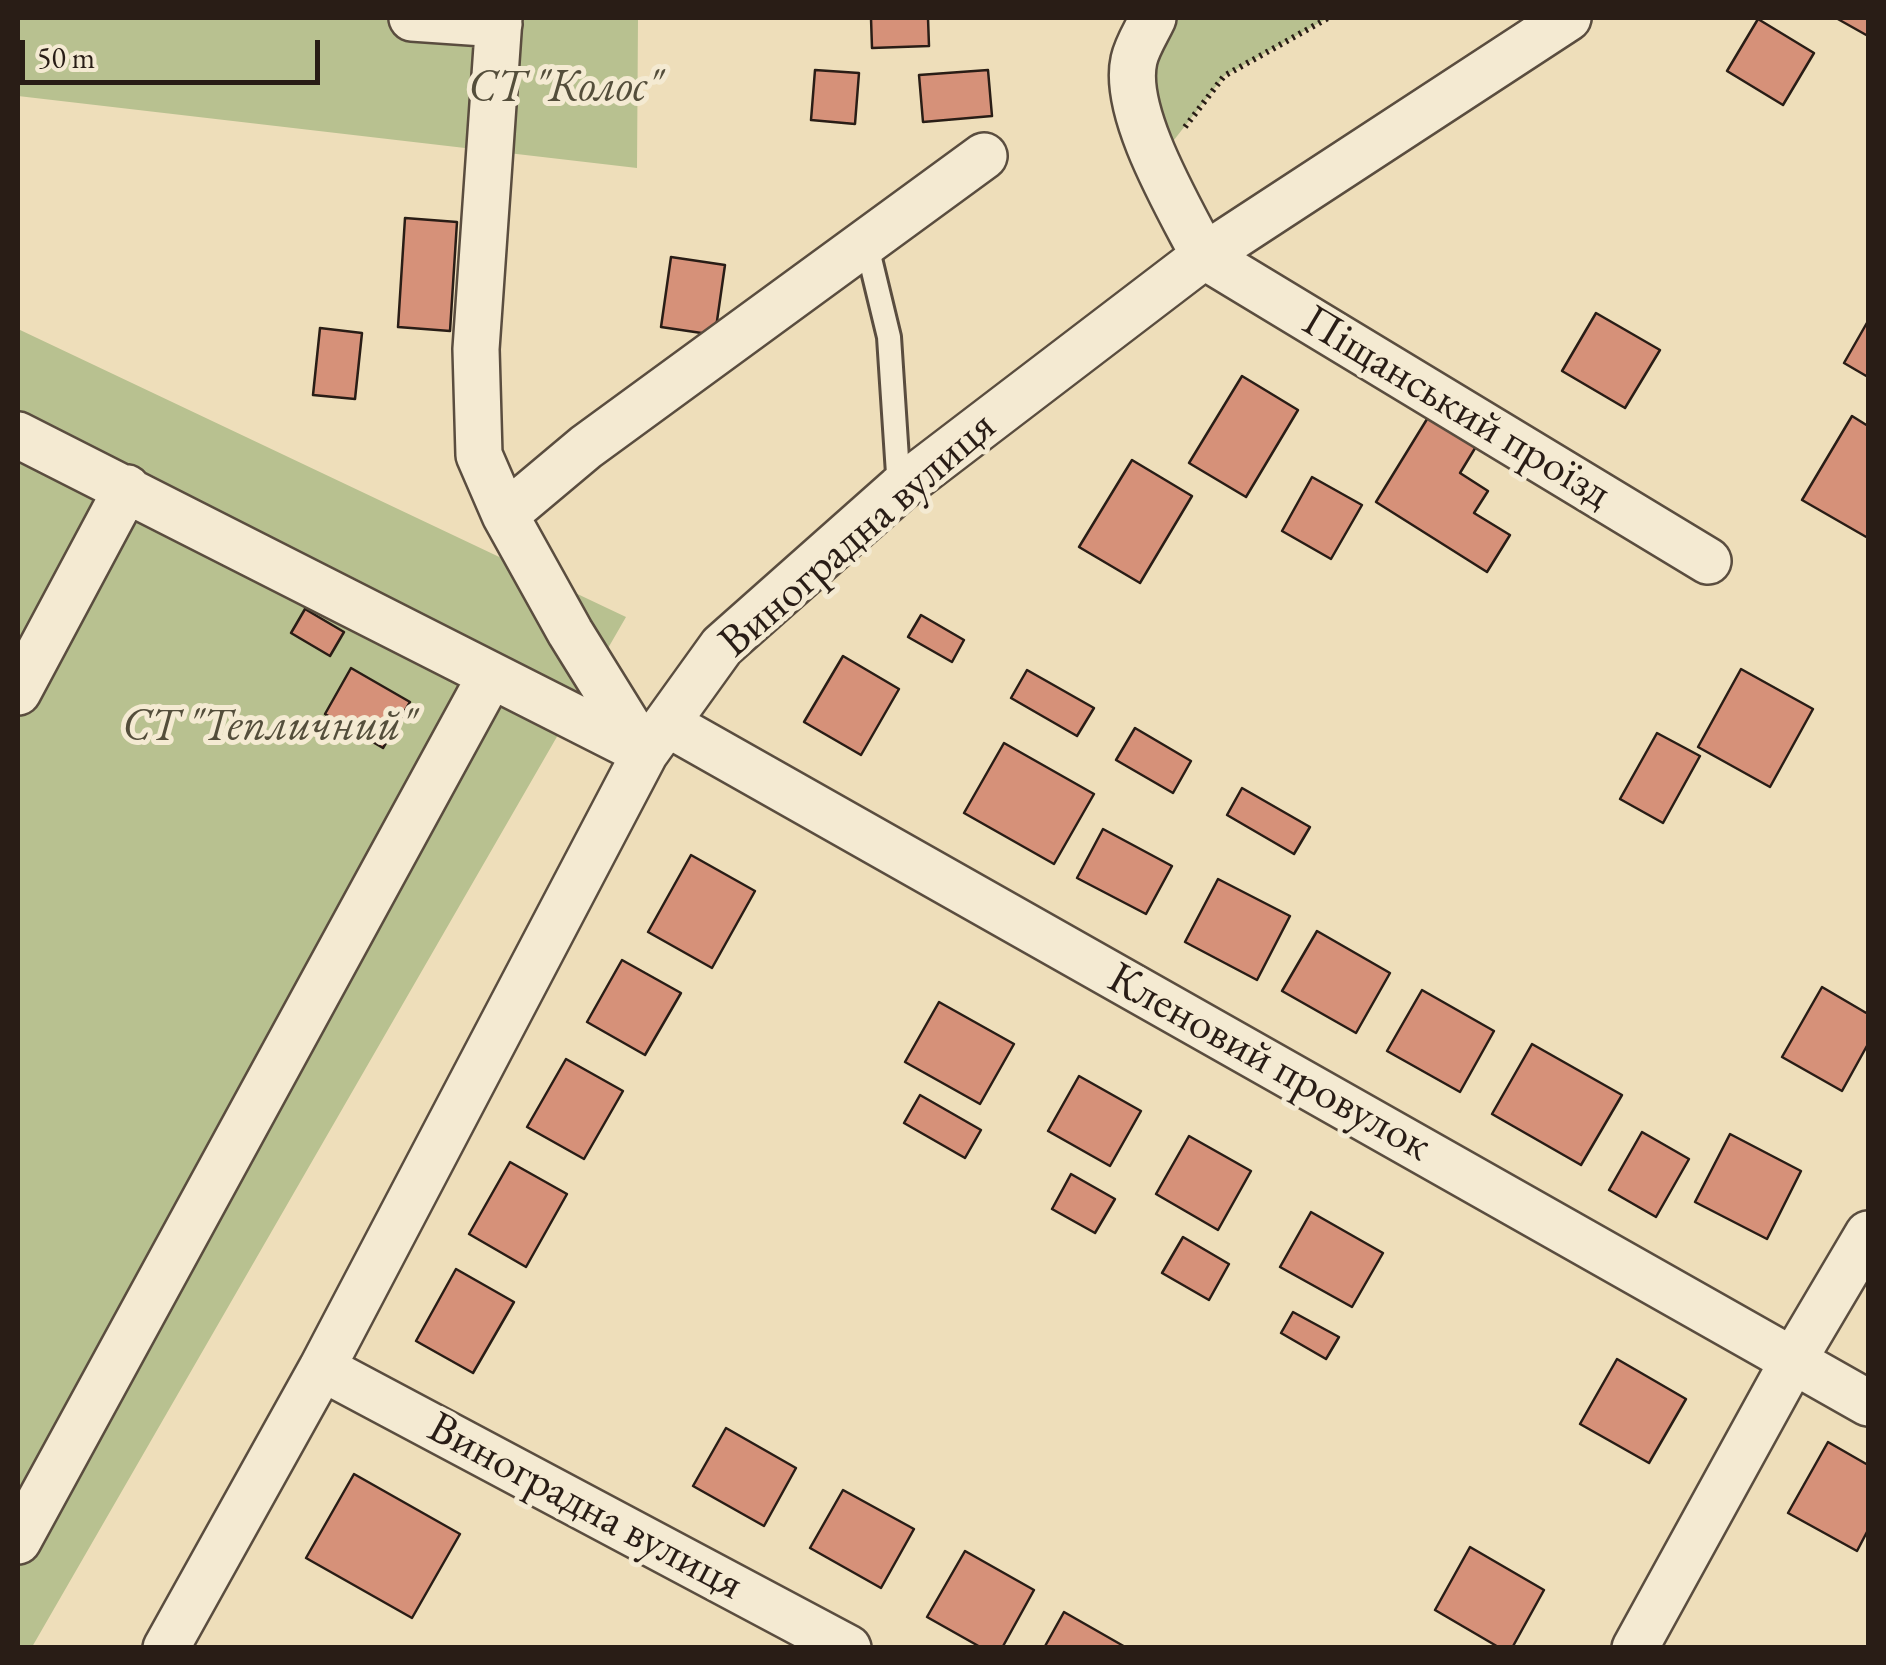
<!DOCTYPE html>
<meta charset="utf-8">
<style>
body{margin:0}
#map{position:relative;width:1886px;height:1665px;overflow:hidden;background:#eedeba;font-family:"EB Garamond",serif}
canvas{display:block}
.frame{position:absolute;inset:0;border:20px solid #291d16;pointer-events:none}
.scale{position:absolute;left:20px;top:40px;width:300px;height:45px;box-sizing:border-box;border:5px solid #291d16;border-top:0;padding-left:12px;font-size:30px;line-height:35px;white-space:nowrap;color:#291d16;-webkit-text-stroke:8px #f4ead2;paint-order:stroke}
</style>
<div id="map">
<canvas width="1886" height="1665"></canvas>
<div class="frame"></div>
<div class="scale">50 m</div>
</div>
<script>
const g = document.querySelector('canvas').getContext('2d');
g.lineJoin = 'round';
function fillPath(path, color) { g.fillStyle = color; g.fill(path, 'evenodd'); }
function trace(path, color, width, dash) { g.strokeStyle = color; g.lineWidth = width; g.lineCap = dash ? 'butt' : 'round'; g.setLineDash(dash || []); g.stroke(path); }
function label(font, color, halo, rows, align = 'center') {
  g.font = font + ' "EB Garamond",serif'; g.lineWidth = 10; g.setLineDash([]); g.textBaseline = 'middle'; g.strokeStyle = halo; g.fillStyle = color; for (const [text, x, y, turn = 0] of rows) {
    g.save(); g.translate(x, y); g.rotate((+turn || 0) * Math.PI / 180); g.textAlign = isNaN(turn) ? turn : align; if (halo) g.strokeText(text, 0, 0); g.fillText(text, 0, 0); g.restore();
  }
}
const green = new Path2D(`
 M18 18H638L637 168 18 96Z
 M1153 18H1328L1224 76 1156 163Z
 M18 329 626 617 32 1647 18 1648Z`);
const building = new Path2D(`
 M871 18H928L929 46 872 48Z
 M1836 18H1868V36Z
 M1758 19 1814 53 1783 105 1727 71Z
 M815 70 859 73 855 124 811 120Z
 M988 70 992 116 923 122 919 75Z
 M405 218 457 222 450 331 398 327Z
 M671 257 725 265 715 335 661 327Z
 M1596 313 1660 350 1625 408 1562 371Z
 M1868 321V377L1844 363Z
 M320 328 362 333 355 399 313 395Z
 M1242 376 1298 410 1246 497 1189 463Z
 M1432 411 1480 440 1460 473 1488 491 1474 513 1510 535 1487 572 1376 502Z
 M1852 416 1868 426V538L1802 500Z
 M1132 460 1192 496 1140 583 1079 547Z
 M1312 477 1362 505 1331 559 1282 531Z
 M305 609 344 632 330 656 291 633Z
 M921 615 964 640 952 662 908 637Z
 M843 656 899 689 861 755 804 722Z
 M351 668 410 702 383 748 325 714Z
 M1741 669 1813 709 1770 787 1698 747Z
 M1027 670 1094 708 1077 736 1011 698Z
 M1135 728 1191 761 1173 793 1116 760Z
 M1657 733 1700 756 1663 823 1620 799Z
 M1004 743 1094 794 1054 864 964 813Z
 M1242 788 1310 827 1294 854 1227 815Z
 M1103 829 1172 866 1146 914 1077 878Z
 M691 855 755 891 712 968 648 932Z
 M1218 879 1290 916 1257 980 1185 942Z
 M1317 931 1390 973 1356 1033 1282 991Z
 M622 960 681 993 645 1055 587 1022Z
 M1822 987 1868 1014V1044L1842 1091 1782 1057Z
 M1422 990 1494 1031 1460 1092 1387 1051Z
 M939 1002 1014 1044 980 1104 905 1062Z
 M1532 1044 1622 1095 1581 1165 1492 1114Z
 M566 1059 623 1091 584 1159 527 1127Z
 M1079 1076 1141 1111 1110 1166 1048 1131Z
 M920 1095 981 1130 965 1158 904 1123Z
 M1642 1132 1689 1159 1656 1217 1609 1190Z
 M1730 1134 1801 1171 1767 1239 1695 1202Z
 M1189 1136 1251 1171 1218 1230 1156 1194Z
 M510 1162 567 1194 526 1267 469 1234Z
 M1071 1174 1115 1199 1095 1233 1052 1209Z
 M1311 1212 1383 1253 1352 1307 1280 1267Z
 M1183 1237 1229 1264 1209 1300 1162 1273Z
 M456 1269 514 1302 473 1373 416 1341Z
 M1293 1312 1339 1337 1326 1359 1281 1333Z
 M1617 1359 1686 1399 1649 1463 1580 1424Z
 M726 1428 796 1468 764 1526 693 1486Z
 M1828 1442 1868 1465V1530L1857 1551 1788 1513Z
 M354 1474 460 1534 412 1618 306 1558Z
 M843 1490 914 1529 881 1588 810 1548Z
 M1470 1547 1544 1590 1512 1648H1500L1435 1610Z
 M965 1551 1034 1590 1002 1648H982L927 1617Z
 M1064 1612 1127 1648H1044Z`);
const path = new Path2D(`
 M1185 127 1224 76 1328 18`);
const lane = new Path2D(`
 M866 242 889 337 899 489`);
const street = new Path2D(`
 M412 18 499 24
 M499 18 476 349 479 455 505 515 570 632 645 753
 M1153 18C1147 31 1137 46 1134 60 1122 113 1180 209 1204 256
 M1204 256 1708 561
 M18 435 491 675 18 1541
 M505 515 586 447 984 156
 M491 675 643 752
 M18 692 127 488
 M668 724 1868 1403
 M322 1368 848 1648
 M166 1648 322 1368 645 753 722 646 899 489 1204 256 1568 18
 M1635 1648 1794 1359 1868 1234`);
const parkNames = [
 ["СТ \"Колос\"",565,88],
 ["СТ \"Тепличний\"",269,727]
];
const streetNames = [
 ["Піщанський проїзд",1456,408,31],
 ["Виноградна вулиця",858,535,-41],
 ["Кленовий провулок",1269,1063,29],
 ["Виноградна вулиця",585,1507,28]
];
fillPath(green, '#b8c190');
fillPath(building, '#d69179');
trace(building, '#291d16', 2.5);
trace(lane, '#5a4d3f', 28);
trace(street, '#5a4d3f', 50);
trace(path, '#291d16', 6, [2.5, 5]);
trace(lane, '#f4ead2', 22);
trace(street, '#f4ead2', 45);
label('italic 45px', '#544e3b', '#f4ead2', parkNames);
label('45px', '#291d16', '#f4ead2', streetNames);
</script>
